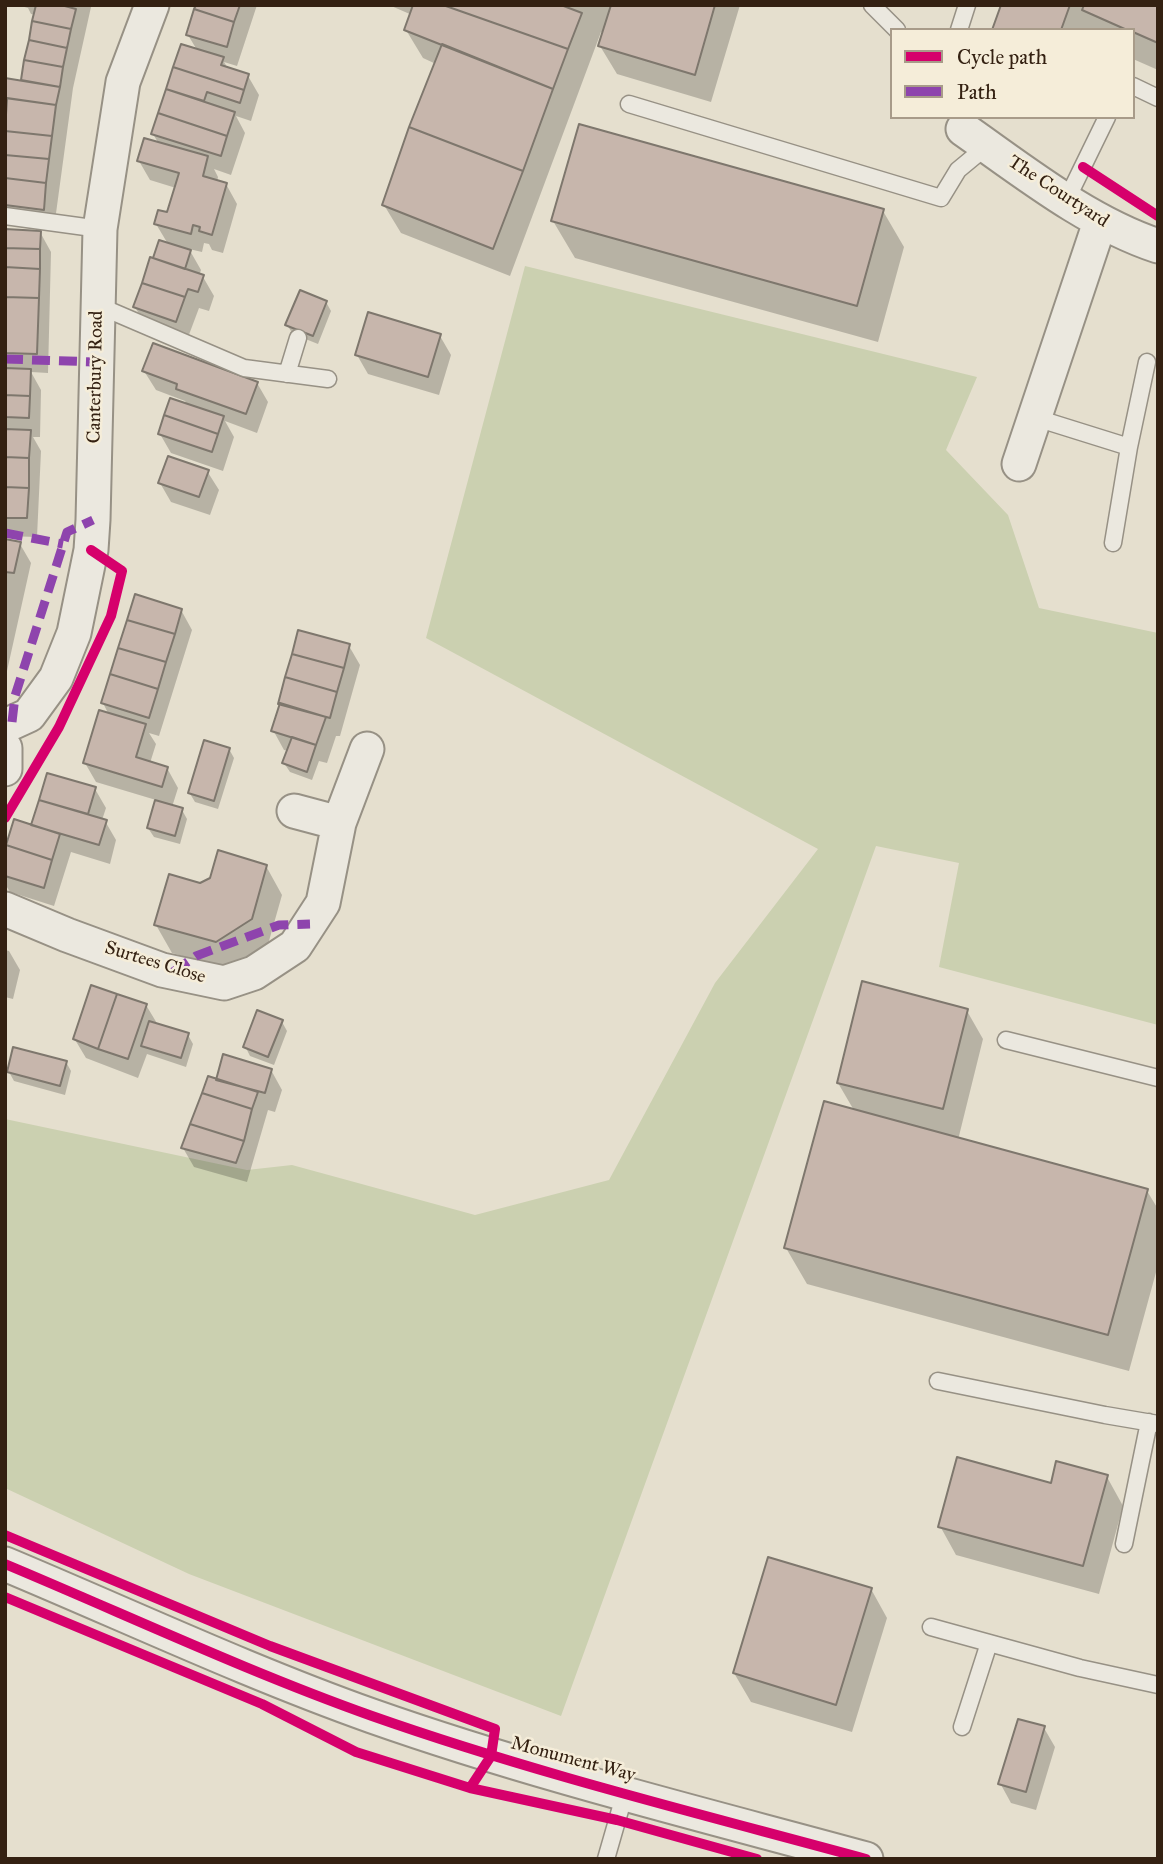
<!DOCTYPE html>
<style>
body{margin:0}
#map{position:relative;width:1163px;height:1864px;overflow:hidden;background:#e5dfce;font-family:"IM FELL Great Primer",serif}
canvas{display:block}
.frame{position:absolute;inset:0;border:7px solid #342112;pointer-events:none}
.legend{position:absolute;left:890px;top:28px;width:245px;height:91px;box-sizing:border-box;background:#f5edd9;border:2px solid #a89b89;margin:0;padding:9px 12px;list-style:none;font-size:21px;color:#342112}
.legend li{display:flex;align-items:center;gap:14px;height:35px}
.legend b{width:35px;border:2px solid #a89b89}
</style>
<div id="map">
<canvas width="1163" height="1864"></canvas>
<div class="frame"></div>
<ul class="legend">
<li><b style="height:9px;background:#d6006c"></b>Cycle path</li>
<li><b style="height:9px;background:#8e44ad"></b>Path</li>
</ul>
</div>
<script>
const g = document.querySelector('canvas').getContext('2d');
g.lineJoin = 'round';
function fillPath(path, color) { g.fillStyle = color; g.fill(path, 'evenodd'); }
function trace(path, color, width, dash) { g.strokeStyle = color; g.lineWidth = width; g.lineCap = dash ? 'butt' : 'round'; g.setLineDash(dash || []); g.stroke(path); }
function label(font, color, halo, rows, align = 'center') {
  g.font = font + ' "IM FELL Great Primer",serif'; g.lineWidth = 5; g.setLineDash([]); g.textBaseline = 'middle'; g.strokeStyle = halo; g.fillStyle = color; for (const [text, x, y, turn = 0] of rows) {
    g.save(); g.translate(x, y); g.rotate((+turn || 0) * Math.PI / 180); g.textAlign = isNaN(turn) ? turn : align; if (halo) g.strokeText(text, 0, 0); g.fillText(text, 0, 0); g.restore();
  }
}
const green = new Path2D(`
 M525 266 977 377 946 450 1008 515 1039 608 1158 633V1025L939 967 959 863 876 846 561 1716 189 1574 5 1488V1119L247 1170 292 1165 475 1215 609 1180 715 983 818 849 426 638Z`);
const shadow = new Path2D(`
 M17 5 91 7 73 88 54 228 5 219 7 111 5 79 22 82 36 15 31 14 28 8Z
 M198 5H257L237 66 224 62 229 70 248 76 259 95 251 121 236 116 245 133 231 175 214 169 218 177 217 182 226 184 237 204 223 253 212 250 209 244 204 243 202 252 189 249 201 270 199 276 203 277 214 296 209 311 199 308 187 340 146 326 135 307 154 260 168 244 156 224 168 214 176 188 150 180 139 161 159 144 153 134 182 46 197 50 188 35Z
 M389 5H740L711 102 617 74 600 46 604 33 601 32 510 276 401 233 384 205 436 64 423 58 406 30 412 15Z
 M1003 5H1158V70L1133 59V30H994Z
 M883 211 904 247 878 342 575 258 553 221Z
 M5 231 40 232 51 252 48 373 31 372 41 390 40 437H33L41 451 37 537 5 536Z
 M326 302 331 311 318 344 293 334 287 325Z
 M440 336 451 355 439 395 368 374 357 355Z
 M144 371 257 383 268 402 257 433 225 421 234 437 223 471 171 453 160 434 187 405 185 401 156 390Z
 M207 471 219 490 210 515 171 502 160 483Z
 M5 541 20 544 31 563 5 680Z
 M181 610 192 630 159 736 149 733 156 744 150 763 167 768 178 788 172 807 182 810 187 819 180 844 154 837 148 828 156 800 96 782 85 763 109 715 103 703Z
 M349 646 360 665 340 736H336L327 763 319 761 312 780 290 772 284 763 289 751 284 750 273 730Z
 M229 749 234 758 218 809 195 802 189 792Z
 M48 775 95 789 106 808 102 820 105 821 116 840 110 864 71 852 54 906 10 892 5 884V853L15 822 32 828Z
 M266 866 282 895 267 948 232 970 172 953 156 925Z
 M5 950 9 951 20 970 13 999 5 997Z
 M146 1005 158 1025 188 1035 193 1044 186 1067 147 1054 138 1078 86 1058 74 1038Z
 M967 1011 983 1039 958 1140 1147 1191 1158 1209V1265L1129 1371 807 1284 786 1248 855 1112 838 1083Z
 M282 1022 287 1031 274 1065 250 1056 245 1046Z
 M66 1062 71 1071 65 1095 14 1081 9 1072Z
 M271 1070 282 1090 275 1112 268 1110 247 1182 194 1167 183 1148 217 1082Z
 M1107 1477 1123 1506 1099 1594 956 1555 940 1526 1052 1485Z
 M871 1589 887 1618 852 1732 751 1702 734 1673Z
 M1044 1728 1055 1747 1036 1810 1011 1803 1000 1783Z`);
const building = new Path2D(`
 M36 5H61L76 9 71 29 32 21Z
 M196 5H240L234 22 194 9Z
 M413 5H443L568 49 553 89 404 30Z
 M443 5H561L582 13 568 49Z
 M611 5H715L695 75 598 46Z
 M1001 5H1070L1061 30H992Z
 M1084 5H1158V43L1133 32V30H1127L1082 10Z
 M194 9 234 22 227 47 186 35Z
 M32 21 71 29 67 48 29 40Z
 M29 40 67 48 63 67 24 60Z
 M181 44 224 57 221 65 249 74 244 90 173 67Z
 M442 44 553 89 523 171 409 127Z
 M24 60 63 67 60 87 21 80Z
 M173 67 244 90 240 103 207 92 204 101 166 89Z
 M5 78 60 87 56 105 5 98Z
 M166 89 235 112 227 136 158 113Z
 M7 98 56 105 52 136 5 131Z
 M158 113 227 136 221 156 151 134Z
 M579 124 884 209 857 306 551 221Z
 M409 127 523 171 493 249 382 205Z
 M5 131 52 136 49 159 5 155Z
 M144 138 208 156 203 176 227 183 212 235 199 231 200 227 193 225 191 234 154 224 158 210 167 212 179 173 137 161Z
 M5 155 49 159 46 183 5 178Z
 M5 178 46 183 44 210 5 205Z
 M5 229 41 231 40 249 5 248Z
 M159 240 191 250 185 269 153 258Z
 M5 248 40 249V269L5 267Z
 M150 257 204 275 198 292 188 289 185 297 142 283Z
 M5 267 40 269 39 298 5 297Z
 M142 283 185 297 176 322 133 307Z
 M300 290 327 301 313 336 285 325Z
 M5 297 39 298 37 354 5 353Z
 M368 312 441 334 428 377 355 355Z
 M153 343 258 382 246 414 176 389 177 384 142 371Z
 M5 368 31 369 30 396 5 395Z
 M5 395 30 396 29 418 5 417Z
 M170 398 224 416 218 434 164 415Z
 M164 415 218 434 212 452 158 434Z
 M5 429 31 430 29 458 5 457Z
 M168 456 209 470 199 497 158 483Z
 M5 457 29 458V488L5 487Z
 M5 487 29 488 27 518H5Z
 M5 539 21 542 14 573 5 572Z
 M135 594 182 609 175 634 127 620Z
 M127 620 175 634 166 662 118 648Z
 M298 630 350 644 344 668 292 654Z
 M118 648 166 662 158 689 110 674Z
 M292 654 344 668 337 692 285 677Z
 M110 674 158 689 149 718 101 703Z
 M285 677 337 692 330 718 278 704Z
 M280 703 326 717 316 745 271 731Z
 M99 710 146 724 136 757 168 767 162 787 83 763Z
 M292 737 316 745 307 772 282 763Z
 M204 740 230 748 214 801 188 793Z
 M47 773 96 787 88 814 39 800Z
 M39 800 107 820 99 845 31 825Z
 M155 800 183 808 175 836 147 828Z
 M14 819 60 834 52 860 6 845Z
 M6 845 52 860 44 888 5 876Z
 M218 850 267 865 252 919 216 942 154 925 169 874 200 883 210 878Z
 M862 981 968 1009 943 1109 837 1083Z
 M91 985 117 994 98 1049 73 1039Z
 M117 994 147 1004 128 1059 98 1049Z
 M257 1010 283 1020 268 1057 243 1047Z
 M149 1021 189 1033 181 1058 141 1046Z
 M13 1047 67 1061 60 1086 7 1072Z
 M223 1054 272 1069 265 1093 216 1080Z
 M208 1076 258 1092 252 1109 202 1093Z
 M202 1093 252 1109 244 1141 190 1124Z
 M824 1101 1148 1189 1108 1335 784 1248Z
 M190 1124 244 1141 236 1163 181 1148Z
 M957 1457 1051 1483 1056 1461 1108 1475 1083 1566 938 1527Z
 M768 1557 872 1588 836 1705 733 1673Z
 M1018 1719 1045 1726 1026 1792 998 1784Z`);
const lane = new Path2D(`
 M872 5 897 30
 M959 30 967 5
 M1133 86 1158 98
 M629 104 941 198 958 170 987 146
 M1067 199 1107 117
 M5 216 100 229
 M97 305 244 368 328 379
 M287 374 298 338
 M1033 417 1129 447 1147 362
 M1113 543 1129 447
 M1006 1040 1158 1078
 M938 1381 1105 1415 1158 1424
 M1124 1544 1149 1422
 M931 1627 1080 1668 1158 1685
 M962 1727 989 1643
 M606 1859 625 1793`);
const street = new Path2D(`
 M963 129C1023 171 1088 223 1158 246
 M1019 464 1100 222
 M5 726 29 715 56 678 74 633 91 550 93 520 100 229 123 82 152 5
 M5 748V769
 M294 811 339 823
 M5 909 67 935 162 970 224 983 254 973 295 946 323 903 339 823 367 749
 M5 1564C127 1615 248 1672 372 1716 534 1773 701 1814 866 1859`);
const quiet = new Path2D(`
 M5 359 96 362
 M5 533 63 544
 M12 722 15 696 67 532 93 520
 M173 972 196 956 279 925 310 924`);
const cycleway = new Path2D(`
 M1083 167 1158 216
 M5 818 59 727 111 616 122 571 91 550
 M5 1535 270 1646 495 1729 491 1756 470 1788
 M5 1564C127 1615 248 1672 372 1716 534 1773 701 1814 866 1859
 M5 1597 262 1704 356 1752 470 1788 617 1820 757 1859`);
const streetNames = [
 ["The Courtyard",1058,192,33],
 ["Canterbury Road",96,377,-89],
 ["Surtees Close",155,963,17],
 ["Monument Way",573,1760,15]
];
fillPath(green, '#cbd0b0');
fillPath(shadow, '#0003');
fillPath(building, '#c7b6ac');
trace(building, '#7e776d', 2);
trace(lane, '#979185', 19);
trace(street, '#979185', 37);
trace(lane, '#ebe8df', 16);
trace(street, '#ebe8df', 33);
trace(quiet, '#8e44ad', 9, [18, 9]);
trace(cycleway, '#d6006c', 10);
label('19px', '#342112', '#f5edd9', streetNames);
</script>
